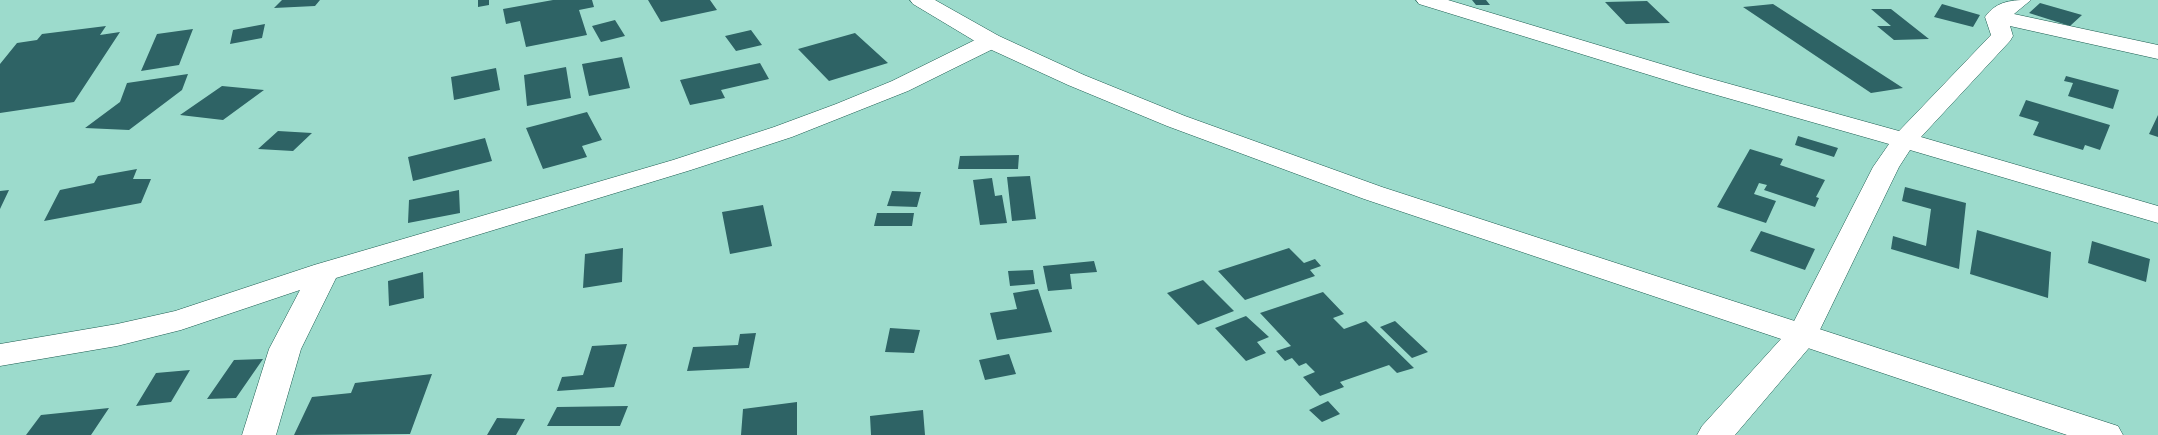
<!DOCTYPE html>
<style>
body{margin:0}
canvas{display:block;background:#9cdbcc}
</style>
<canvas width="2158" height="435"></canvas>
<script>
const g = document.querySelector('canvas').getContext('2d');
g.lineJoin = 'round';
function fillPath(path, color) { g.fillStyle = color; g.fill(path, 'evenodd'); }
function trace(path, color, width, dash) { g.strokeStyle = color; g.lineWidth = width; g.lineCap = dash ? 'butt' : 'round'; g.setLineDash(dash || []); g.stroke(path); }
const building = new Path2D(`
 M282 0H320L315 6 274 8Z
 M478 0H489V5L478 7Z
 M553 0H592L594 7 579 10 587 35 526 47 520 21 506 24 503 9Z
 M648 0H710L717 10 661 22Z
 M1472 0H1486L1490 5H1476Z
 M1647 1 1670 23 1626 24 1605 2Z
 M2040 3 2082 15 2070 26 2029 13Z
 M1773 4 1903 88 1871 93 1743 7Z
 M1942 4 1980 15 1973 27 1934 17Z
 M1871 9H1891L1929 39 1894 40 1877 26H1891Z
 M615 20 625 36 601 42 592 26Z
 M265 24 262 38 230 44 233 30Z
 M106 26 100 35 120 32 74 102 0 113V64L17 43 37 40 42 34Z
 M193 29 179 65 141 71 157 34Z
 M751 30 762 45 736 51 725 36Z
 M855 33 888 63 829 81 798 49Z
 M622 57 630 88 589 96 582 64Z
 M760 63 769 79 721 90 725 98 690 105 680 80Z
 M566 67 571 98 527 106 524 75Z
 M496 68 500 90 454 100 451 77Z
 M188 74 182 90 129 130 85 128 120 102 127 83Z
 M2066 76 2119 90 2113 109 2068 96 2073 83 2064 81Z
 M222 86 264 90 223 120 180 115Z
 M2026 100 2110 125 2100 150 2085 145 2083 150 2033 135 2039 122 2019 116Z
 M587 112 602 140 582 146 587 157 543 169 526 128Z
 M2158 115V137L2149 134Z
 M278 131 312 133 293 151 258 149Z
 M1798 136 1838 148 1834 157 1795 145Z
 M485 138 492 161 413 181 408 157Z
 M1750 149 1783 159 1780 165 1825 180 1816 197 1819 198 1815 207 1764 190 1767 185 1759 183 1754 194 1776 201 1766 223 1717 207Z
 M1019 155 1018 169H958L960 156Z
 M137 169 133 179H151L141 203 44 221 60 190 94 183 98 176Z
 M1030 176 1036 219 1012 221 1007 177Z
 M992 178 995 196 1002 195 1007 223 980 225 973 180Z
 M1905 187 1966 203 1959 269 1891 249 1893 236 1926 246 1931 209 1902 201Z
 M9 190 0 209V191Z
 M459 190 460 213 408 223 409 200Z
 M892 191 921 192 917 207 887 206Z
 M763 205 772 246 730 254 722 212Z
 M877 213H914L912 226H874Z
 M1977 230 2051 252 2048 298 1970 274Z
 M1761 231 1815 249 1805 270 1750 251Z
 M2092 241 2150 259 2146 282 2088 263Z
 M623 248 622 282 583 288 585 254Z
 M1289 248 1304 263 1315 259 1321 266 1310 270 1315 276 1245 300 1218 271Z
 M1094 261 1097 272 1070 274 1072 289 1048 291 1043 266Z
 M1033 270 1035 284 1010 286 1008 271Z
 M423 272 424 298 389 306 388 281Z
 M1203 280 1234 311 1198 325 1167 293Z
 M1038 289 1052 332 997 340 990 313 1017 309 1013 293Z
 M1323 292 1344 314 1333 318 1344 329 1366 321 1414 368 1397 373 1389 365 1340 382 1344 387 1320 396 1303 377 1315 372 1306 363 1299 366 1292 358 1285 361 1276 351 1291 346 1260 313Z
 M1246 316 1269 337 1257 342 1266 353 1246 361 1215 328Z
 M1395 321 1428 352 1412 358 1380 327Z
 M890 328 920 330 914 353 885 352Z
 M756 333 749 368 687 371 693 347 738 345 740 334Z
 M627 344 614 387 557 391 562 377 583 375 592 346Z
 M1009 354 1016 374 985 380 979 360Z
 M263 359 236 398 207 399 234 360Z
 M190 370 171 402 136 406 156 373Z
 M432 374 410 434 294 435 312 397 351 393 355 383Z
 M1328 401 1340 414 1322 422 1309 410Z
 M797 402V435H741L743 409Z
 M628 406 620 426H547L557 407Z
 M109 408 91 435H26L41 415Z
 M923 410 925 435H871L870 416Z
 M497 418 525 419 516 435H487Z`);
const street = new Path2D(`
 M1416 0H1448L1701 76 1899 131 1991 35 1985 17C1997 0 2013 0 2031 0L2014 14 2158 45V59L2010 26 2013 36 2010 41 1921 137 2158 206V223L1910 150 1899 167 1814 342 1735 435H1697L1702 426 1790 329 1873 167 1889 144 1685 86 1419 4Z
 M991 34 999 36 1002 41 999 46 908 91 792 137 691 170 336 278 301 349 276 435H242L269 349 300 290 181 330 117 346 0 366V344L117 324 175 311 314 265 673 160 774 127 836 104 892 81 983 36Z`);
const secondary = new Path2D(`
 M910 0H935L999 36 1084 75 1185 116 1382 187 2118 426 2123 435H2067L1364 199 1167 126 1068 85 983 46 913 4Z`);
fillPath(building, '#2e6365');
trace(street, '#1c5c50', 1);
trace(secondary, '#1c5c50', 1);
fillPath(street, '#fff');
fillPath(secondary, '#fff');
</script>
